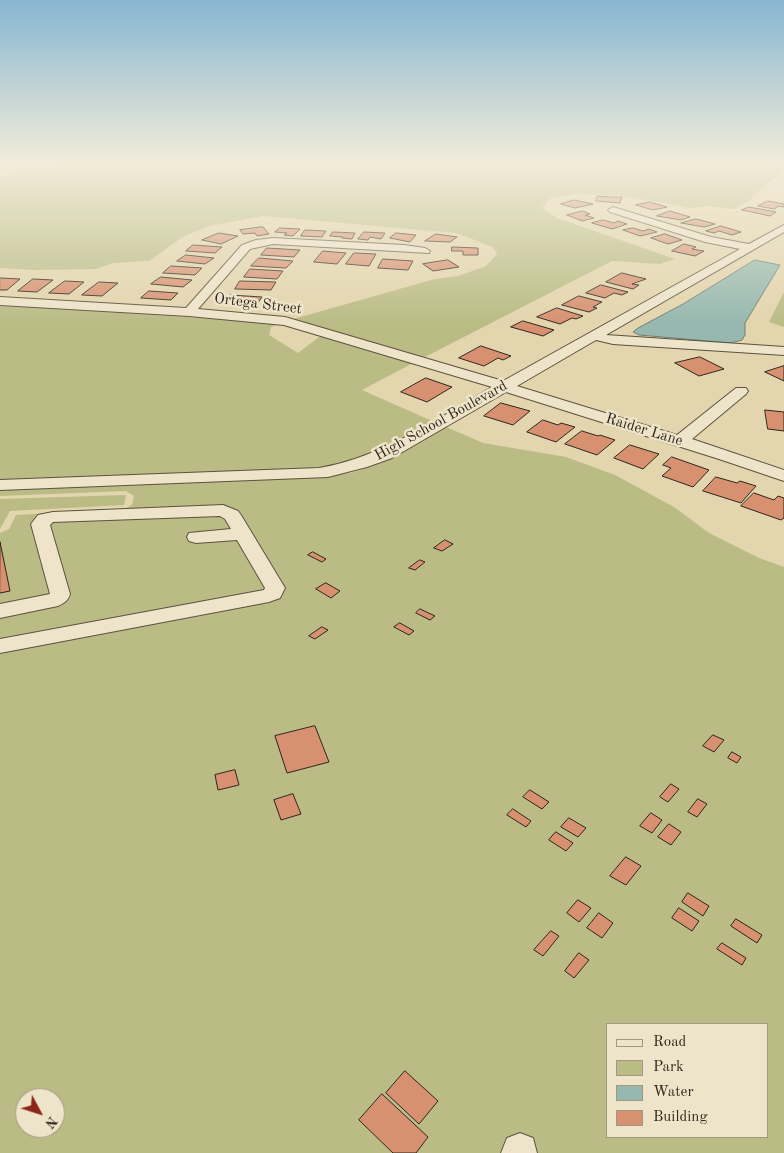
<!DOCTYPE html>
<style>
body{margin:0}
#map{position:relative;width:784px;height:1153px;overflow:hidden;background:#e3d5ad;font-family:"Old Standard TT",serif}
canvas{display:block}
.legend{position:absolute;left:606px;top:1023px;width:162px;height:115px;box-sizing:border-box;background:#ede4ca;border:1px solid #a19884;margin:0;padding:6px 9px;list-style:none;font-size:15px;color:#2f261c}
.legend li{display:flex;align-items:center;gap:10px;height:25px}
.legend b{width:25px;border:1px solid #a19884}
.north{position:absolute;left:15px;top:1088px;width:50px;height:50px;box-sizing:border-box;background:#ede4ca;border:1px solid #a19884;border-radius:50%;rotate:130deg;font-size:14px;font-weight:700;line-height:20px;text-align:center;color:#2f261c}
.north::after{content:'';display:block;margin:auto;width:18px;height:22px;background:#8f2418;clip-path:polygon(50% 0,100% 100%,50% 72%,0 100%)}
</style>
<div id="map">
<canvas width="784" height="1153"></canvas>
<ul class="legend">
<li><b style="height:6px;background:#ede4ca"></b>Road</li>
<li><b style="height:14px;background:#babb85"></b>Park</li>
<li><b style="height:14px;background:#96b8af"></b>Water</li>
<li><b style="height:14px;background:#d79171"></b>Building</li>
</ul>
<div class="north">N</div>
</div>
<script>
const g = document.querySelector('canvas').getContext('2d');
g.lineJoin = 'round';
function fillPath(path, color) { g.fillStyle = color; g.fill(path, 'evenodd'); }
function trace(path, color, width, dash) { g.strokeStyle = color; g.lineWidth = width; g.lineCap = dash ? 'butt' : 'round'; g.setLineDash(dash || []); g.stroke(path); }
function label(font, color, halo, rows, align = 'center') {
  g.font = font + ' "Old Standard TT",serif'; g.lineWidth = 5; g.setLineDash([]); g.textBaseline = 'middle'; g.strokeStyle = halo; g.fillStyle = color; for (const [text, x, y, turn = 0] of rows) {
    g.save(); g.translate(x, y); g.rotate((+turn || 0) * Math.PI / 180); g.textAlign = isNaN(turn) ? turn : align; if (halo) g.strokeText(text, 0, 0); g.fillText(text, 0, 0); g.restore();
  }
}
const green = new Path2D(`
 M61 163H782L784 170 756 193 749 201 735 209 708 206 691 208 618 195 577 194 551 198 542 208 557 218 675 259 660 264 612 261 423 358 290 320 435 279 458 276 486 266 497 254 493 247 456 233 263 216 210 226 184 236 149 261 113 263 96 269 35 270 0 268V178Z
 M784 292V327L769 322Z
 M0 305 281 323 271 327 269 335 298 353 323 334 415 362 362 390 432 421 362 459 317 469 0 481Z
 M444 426 483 443 566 457 615 475 674 507 709 533 759 558 784 567V1153H0V533L9 529 16 515 124 509 132 505 134 496 126 491 0 496V490L322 477 351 473 373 466ZM608 1024H768V1137H608ZM25 1098H55V1128H25Z
 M126 495 124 505 10 511 0 529V499Z`);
const water = new Path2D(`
 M755 260 780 265 745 323V335L742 340 731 343 639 335 633 332 638 328 683 304Z`);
const building = new Path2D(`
 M598 196 610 197H622L620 203 596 201Z
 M574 200 593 204 575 208 561 204Z
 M768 201 784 204V207L779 206 774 209 758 206Z
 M650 202 667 207 653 210 636 205Z
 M749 207 776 212 770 216 742 210Z
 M583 211 590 214 585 215 594 218 582 221 567 215Z
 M670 211 690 217 681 220 657 216Z
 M696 219 715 224 704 227 681 223Z
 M603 220 614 223 618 221 627 224 612 229 592 223Z
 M721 226 741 232 732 235 719 231 714 233 706 231Z
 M263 227 269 234 257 236 255 233 243 234 240 230Z
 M280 228 300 229 293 236 284 235 287 233 275 232Z
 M633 228 643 231 649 229 657 232 640 236 623 230Z
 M305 230 326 231 322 237 301 236Z
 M333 232 355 233 352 239 342 238 343 237 330 236Z
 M364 232 385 233 381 239 370 237 368 240 358 239Z
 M219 233 238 236 221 244 202 240Z
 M396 233 416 235 410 242 390 238Z
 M436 234 457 237 450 242 425 241Z
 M665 234 682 240 668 244 651 238Z
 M684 244 696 247 692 249 704 251 695 256 672 251Z
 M193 245 222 247 215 253 186 251Z
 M452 247 478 248V255H463V251H452Z
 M267 248 300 250 294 257 261 255Z
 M323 251 346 253 337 264 314 262Z
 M354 253 376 254 369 266 346 264Z
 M186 255 214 258 205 264 177 261Z
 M259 258 293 261 286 268 251 266Z
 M383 259 413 261 408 270 378 268Z
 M448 260 459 267 433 271 423 264Z
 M171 266 202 268 195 275 163 273Z
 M250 269 283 271 277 279 244 277Z
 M622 273 646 279 632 284 639 285 633 289 606 282Z
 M161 277 192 280 183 287 151 284Z
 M0 278 20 279 7 290H0Z
 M33 279 53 280 37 292 18 291Z
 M65 281 84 282 69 294 49 293Z
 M240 281 276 282 271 290 235 289Z
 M99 282 118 283 102 296 82 295Z
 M601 285 628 292 622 295 614 293 605 298 586 293Z
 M149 291 178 293 171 300 141 298Z
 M230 295 262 297 257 304 224 303Z
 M579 296 602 302 593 307 597 308 589 312 562 305Z
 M557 308 583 316 576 319 572 318 560 324 537 317Z
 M523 321 554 330 543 336 511 327Z
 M481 346 511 356 503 360 498 358 484 366 459 358Z
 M700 357 724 369 699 376 675 363Z
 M784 366V381L765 372Z
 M426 378 452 387 427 402 401 392Z
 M501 403 530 411 513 425 484 416Z
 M765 410 784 412V431L768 429Z
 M543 420 558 425 561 423 575 427 556 442 527 432Z
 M582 431 598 436 600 435 615 440 597 455 565 444Z
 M630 445 659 454 643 469 614 458Z
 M672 457 709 470 693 487 662 476 671 468 663 465Z
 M716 477 737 483 740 481 756 486 741 503 703 491Z
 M754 493 774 500 778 496 784 498V518L781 520 741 506Z
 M445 540 453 544 442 551 434 548Z
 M0 542 10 591 0 593Z
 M313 552 326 559 322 562 308 555Z
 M420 560 425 562 415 570 409 568Z
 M326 583 340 591 331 598 316 589Z
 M420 609 435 616 430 620 416 613Z
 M400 623 414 631 409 635 394 627Z
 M322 627 328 630 315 639 309 636Z
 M315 726 329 762 287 773 275 736Z
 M713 735 724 740 714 752 703 746Z
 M732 752 741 757 737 763 728 758Z
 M235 770 239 785 218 790 215 775Z
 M671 784 679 789 668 802 660 797Z
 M530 790 549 802 542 809 523 797Z
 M293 794 301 814 281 820 274 800Z
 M698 799 707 804 697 817 688 812Z
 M513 809 531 821 526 827 507 815Z
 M651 813 662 820 652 833 640 826Z
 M569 818 586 828 578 837 561 827Z
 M669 824 681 832 671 845 658 837Z
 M556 832 573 843 566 851 549 840Z
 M626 857 641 866 626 885 610 876Z
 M688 893 709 906 703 916 682 902Z
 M578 900 591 908 579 922 567 913Z
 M679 908 699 921 692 931 672 918Z
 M599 913 613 923 602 938 587 928Z
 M736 919 762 935 757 943 731 926Z
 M551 931 559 936 543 956 534 950Z
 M722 943 746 958 742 965 717 949Z
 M579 953 589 960 574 978 565 971Z
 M405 1071 438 1101 419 1124 386 1093Z
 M382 1094 428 1137 416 1153H393L359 1120Z`);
const minor = new Path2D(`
 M613 207 711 237 749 244 784 225V232L606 335 784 347V355L613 344 596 340 517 386 677 435 736 388H746L748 391 746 394 692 439 784 470V481L719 459 506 392 392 458 367 467 328 477 0 490V480L319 468C383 457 437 419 492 387L284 325 189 316 0 305V297L186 308 242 245 256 240 273 238 404 245 425 248 430 251 429 253 273 244 250 249 198 309 285 317 503 381 740 249 705 242 610 212 608 210Z
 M223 505 238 511 241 515 285 588 280 598 269 602 0 653V639L264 590 265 588 237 540 196 543 189 541 187 537 189 533 231 529 225 519 220 516 53 522 50 525 70 594C68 601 64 603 58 606L0 618V604L50 594 31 524 38 515 53 512Z
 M520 1133 533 1138 537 1153H501L507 1138Z`);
const farStreetnames = [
 ["Ortega Street",258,304,7],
 ["High School Boulevard",441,421,-29],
 ["Raider Lane",644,430,17]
];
fillPath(green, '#babb85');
fillPath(water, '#96b8af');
trace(water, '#6d7e74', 1);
fillPath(building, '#d79171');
trace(building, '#2f261c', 1);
trace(minor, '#5c5240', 2);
fillPath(minor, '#ede4ca');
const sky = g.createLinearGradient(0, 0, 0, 324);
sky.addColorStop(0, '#87b6d1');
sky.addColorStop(0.5, '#f2ecda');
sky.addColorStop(1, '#f2ecda00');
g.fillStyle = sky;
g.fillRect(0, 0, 784, 324);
label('15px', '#2f261c', '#ede4ca', farStreetnames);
</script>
